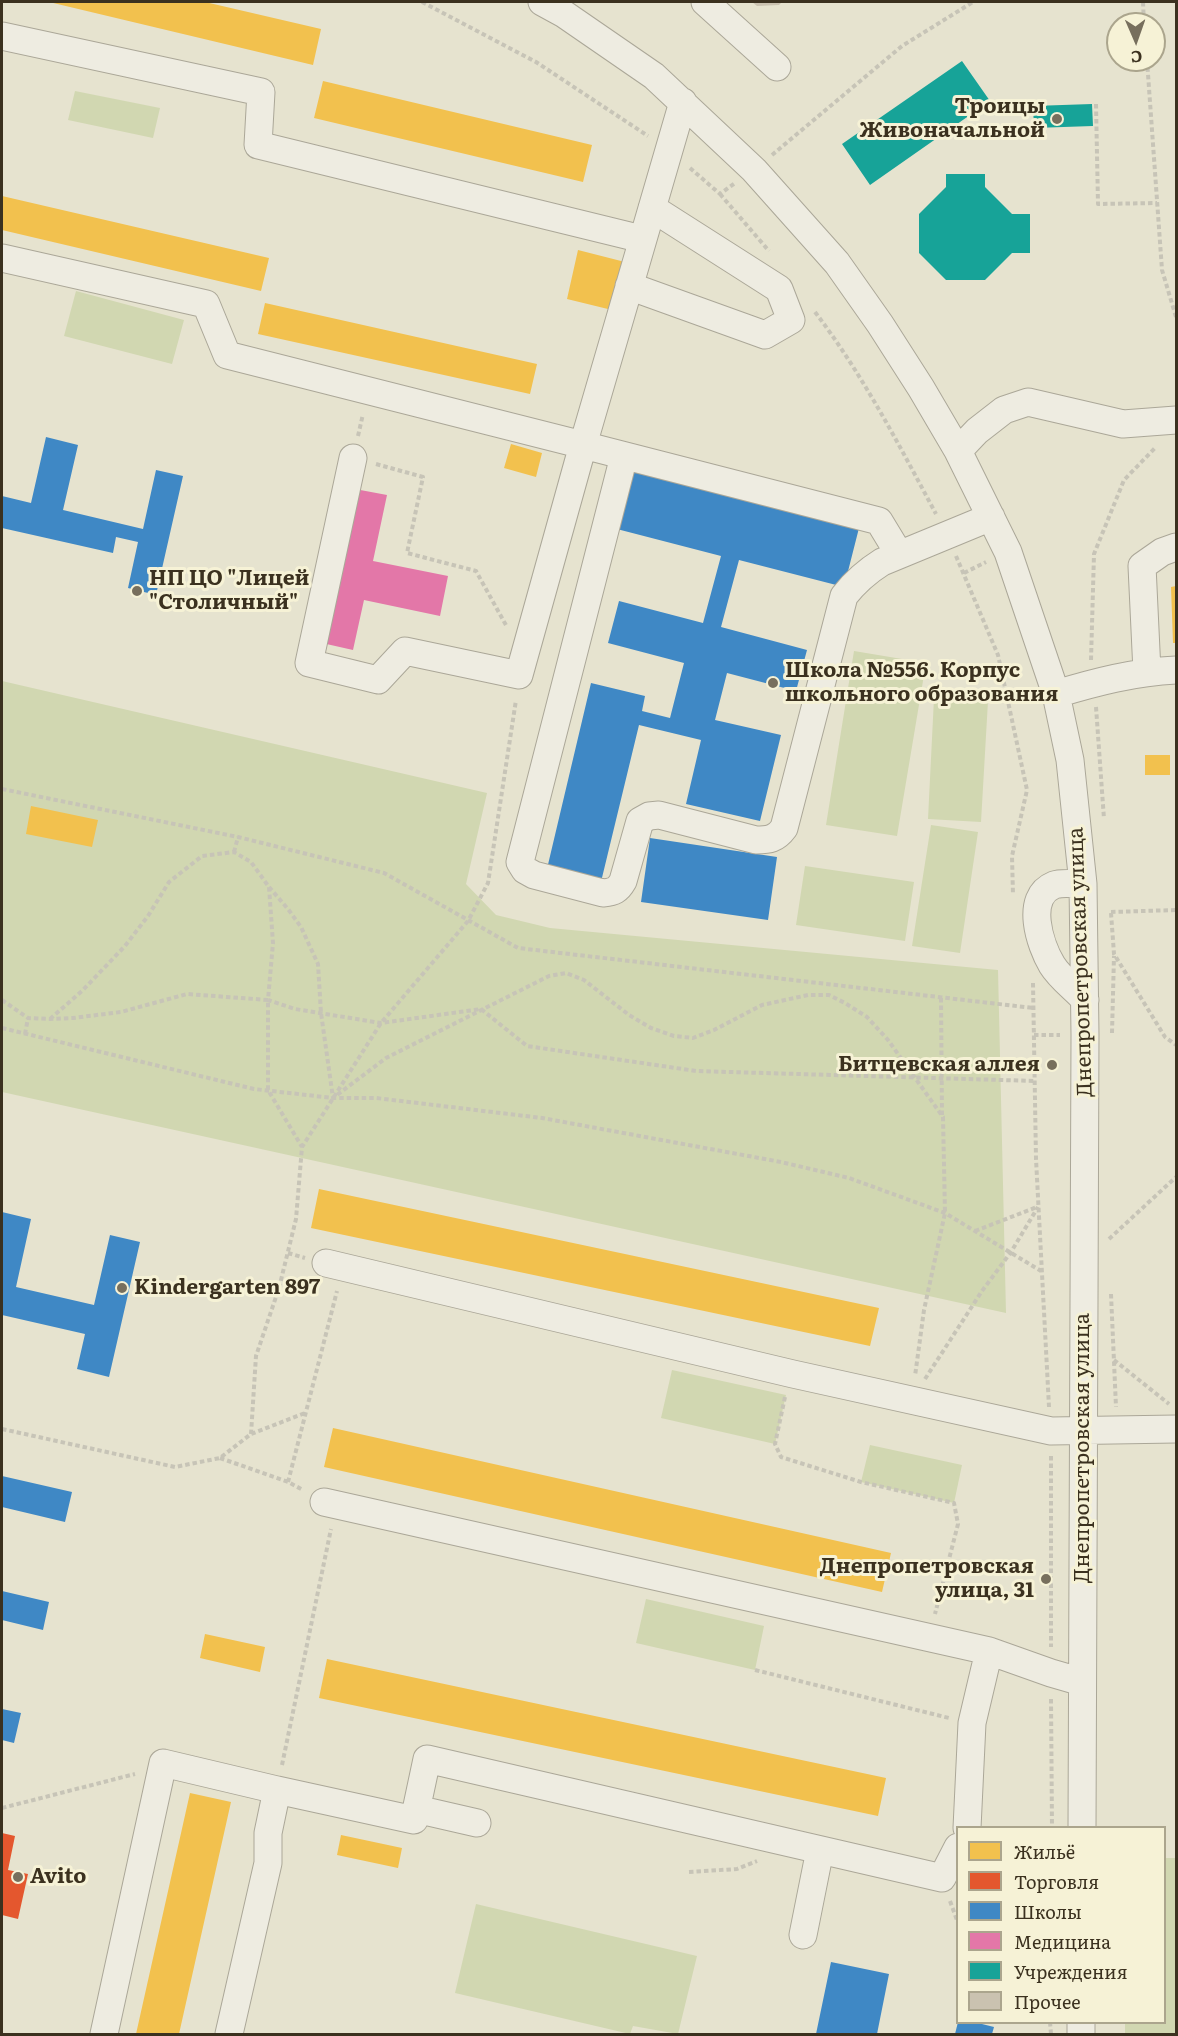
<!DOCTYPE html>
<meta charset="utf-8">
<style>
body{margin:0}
#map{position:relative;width:1178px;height:2036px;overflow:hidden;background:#e6e3cf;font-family:Literata,serif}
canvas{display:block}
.frame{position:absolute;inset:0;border:3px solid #3b311f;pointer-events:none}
.legend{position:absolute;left:956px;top:1826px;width:210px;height:198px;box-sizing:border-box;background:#f6f2d6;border:2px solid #aba58d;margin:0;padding:8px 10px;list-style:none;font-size:18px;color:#3b311f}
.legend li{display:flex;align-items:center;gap:12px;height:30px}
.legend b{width:30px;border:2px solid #aba58d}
.north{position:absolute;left:1106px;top:12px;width:60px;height:60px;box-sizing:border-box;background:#f6f2d6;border:2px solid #aba58d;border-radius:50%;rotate:178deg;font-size:16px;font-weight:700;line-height:24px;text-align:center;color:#3b311f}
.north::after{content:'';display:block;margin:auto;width:21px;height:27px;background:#776f5d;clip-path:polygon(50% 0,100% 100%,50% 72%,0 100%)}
</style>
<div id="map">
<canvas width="1178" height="2036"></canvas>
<div class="frame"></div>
<ul class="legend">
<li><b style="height:16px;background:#f2c14e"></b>Жильё</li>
<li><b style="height:16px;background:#e4572e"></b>Торговля</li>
<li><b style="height:16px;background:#3f88c5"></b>Школы</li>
<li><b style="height:16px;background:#e377a8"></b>Медицина</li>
<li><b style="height:16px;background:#17a398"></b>Учреждения</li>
<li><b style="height:16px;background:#cac2b0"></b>Прочее</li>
</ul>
<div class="north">С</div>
</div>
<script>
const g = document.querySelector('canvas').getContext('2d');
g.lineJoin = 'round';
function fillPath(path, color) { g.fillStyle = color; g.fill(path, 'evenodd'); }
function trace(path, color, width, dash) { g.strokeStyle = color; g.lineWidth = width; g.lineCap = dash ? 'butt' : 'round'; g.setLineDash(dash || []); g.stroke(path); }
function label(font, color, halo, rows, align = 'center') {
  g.font = font + ' Literata,serif'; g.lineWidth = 6; g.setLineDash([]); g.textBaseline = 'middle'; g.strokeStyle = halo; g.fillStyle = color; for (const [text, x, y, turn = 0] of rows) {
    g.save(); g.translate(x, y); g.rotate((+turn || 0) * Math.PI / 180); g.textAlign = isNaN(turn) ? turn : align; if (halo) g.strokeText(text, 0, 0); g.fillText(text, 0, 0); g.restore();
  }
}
const green = new Path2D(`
 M75 91 160 108 153 138 68 120Z
 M76 291 184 320 172 364 64 336Z
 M854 651 926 663 897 836 826 825Z
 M2 681 487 793 466 884 496 915 550 928 998 970 1006 1313 2 1092Z
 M934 698 988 701 981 822 928 819Z
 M931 825 978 832 960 953 912 946Z
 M805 866 914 882 905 941 796 925Z
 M672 1370 786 1395 775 1444 661 1418Z
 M870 1445 962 1465 954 1503 861 1482Z
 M646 1599 764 1626 755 1670 636 1643Z
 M1165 1858H1176V2034H1125V2023L1164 2022Z
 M476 1904 697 1956 678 2034 633 2026 630 2034 455 1993Z`);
const homes = new Path2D(`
 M49 2H205L321 29 313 65Z
 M323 81 592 145 583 182 314 118Z
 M2 196 269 258 261 291 2 230Z
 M578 250 625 262 612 310 567 299Z
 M265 303 537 364 530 394 258 334Z
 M511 444 542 453 536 477 504 468Z
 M1176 586V643H1173L1171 587Z
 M1145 755H1170V775H1145Z
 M31 806 98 820 92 847 26 834Z
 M319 1189 879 1308 870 1346 311 1228Z
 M333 1428 891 1553 882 1592 324 1467Z
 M205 1634 265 1647 260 1672 200 1658Z
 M327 1659 886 1778 878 1816 319 1698Z
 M190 1793 231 1802 179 2034H136Z
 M341 1835 402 1848 398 1868 337 1855Z`);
const shops = new Path2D(`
 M2 1833 15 1836 8 1870 28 1874 18 1919 2 1915Z`);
const schools = new Path2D(`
 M46 437 78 445 63 510 143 529 156 470 183 476 156 595 128 588 138 542 116 537 113 553 2 528V496L31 503Z
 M629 469 859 528 844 587 739 560 721 627 807 650 796 691 727 673 715 720 781 735 760 821 686 804 701 740 639 725 600 886 546 873 591 683 645 696 642 711 670 718 684 663 608 643 619 601 703 623 721 556 613 528Z
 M650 838 777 857 768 920 641 902Z
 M2 1212 31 1219 16 1287 94 1305 110 1235 140 1242 109 1377 77 1369 85 1334 2 1315Z
 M2 1476 72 1492 65 1522 2 1507Z
 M2 1591 49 1602 43 1630 2 1620Z
 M2 1709 21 1713 14 1743 2 1740Z
 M831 1962 889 1974 877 2034H816Z
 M958 2022H974L994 2027 992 2034H955Z`);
const health = new Path2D(`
 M355 489 387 495 373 561 448 576 440 616 364 600 353 650 322 643Z`);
const public = new Path2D(`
 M962 61 990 101 870 185 842 144Z
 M1092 104 1093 126 1034 128 1033 106Z
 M946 174H985V187L1012 214H1030V253H1012L985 280H946L919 253V214L946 187Z`);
const building = new Path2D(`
 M752 2H782L779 5 757 6Z`);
const path = new Path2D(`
 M422 2 536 62 648 136
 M1143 2 1144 24
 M1147 60 1162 270 1176 317
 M1096 104 1098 204 1157 203
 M772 155 902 46 973 2
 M690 168 720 194 735 183
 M720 194 769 251
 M815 312C863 375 899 445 936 514
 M358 436 363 414
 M376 464 423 477 407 553 476 571 507 627
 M956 556 998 655 1027 790 1012 856 1013 895
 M964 573 986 562
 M1091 660 1094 554 1124 480 1156 447
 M1096 707 1104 819
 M2 789 238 837 384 873 518 948 1033 1008
 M234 852 238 837
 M269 887 288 909 301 927 318 964 321 1013 333 1098 386 1058 549 976 566 973 584 980 629 1015 651 1028 674 1036 693 1038 714 1030 762 1005 808 995H829L845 1003 867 1017 888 1040 943 1117 945 1213 924 1310 915 1376
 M1111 912 1176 910
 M1111 913 1114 954 1165 1037 1176 1045
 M1033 983 1036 1159 1049 1407
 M941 998 942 1116
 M2 1000 28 1018 50 1019 73 1018 121 1012 187 994 268 1000V1090L302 1147
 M50 1019 82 991 125 946 148 916 169 882 202 856 234 852 251 862 269 887 273 943 268 1000 295 1009 381 1023 481 1009 527 1046 696 1071 1035 1081
 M2 1028 254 1089 333 1098H376L542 1118 781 1162 849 1178 945 1213 1041 1271
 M1112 1033 1114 956
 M25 1034 28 1018
 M1034 1035H1060
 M975 1231 1037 1207
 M1109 1239 1176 1177
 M288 1253 305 1258
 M1111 1294 1116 1407
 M1114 1360 1169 1404
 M925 1379 982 1291 1011 1252 1038 1207
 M785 1397 775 1444 781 1457 861 1482 954 1503 958 1524 935 1614
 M2 1429 175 1467 220 1458 251 1434 305 1413
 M251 1434 256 1356 279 1288 296 1219 302 1147 381 1023 468 921 488 883 516 700
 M1051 1456V1647
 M220 1458 288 1482 303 1490
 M288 1482 337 1291
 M755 1670 949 1718
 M1051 1699 1052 1828
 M282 1765 331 1529
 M2 1808 135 1774
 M689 1872 737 1869 757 1861
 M950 1901 958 1923
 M1050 2022 1051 2034`);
const minor = new Path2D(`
 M542 2 564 14 654 76 754 170 837 263 880 324 921 388 958 451 1008 552 1056 694 1070 760 1083 884 1085 1035 1082 1828
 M705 2 777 67
 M2 36 261 92 258 145 642 239
 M2 258 206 304 227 355 583 445 683 102
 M629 286 765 335 791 320 779 289 652 208
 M958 451 977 431 1004 410 1028 402 1123 424 1176 420
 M624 456 520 862 525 870 534 875 603 893C614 892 618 890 623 881L640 821 649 816 659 815 756 840C769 840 776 839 784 828L844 596C855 582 866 572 882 562L991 517
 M353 458 309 663 378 680 405 651 519 675 583 445 879 521 899 554
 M1147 672 1142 566 1162 552 1176 547
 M1056 694C1096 682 1134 672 1176 670
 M1083 884C1074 884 1062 882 1054 885 1024 897 1040 945 1052 965 1060 978 1075 989 1085 1000
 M326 1263 793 1374 1051 1431 1176 1429
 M324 1502 989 1651
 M416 1809 477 1823
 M967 1828 972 1723 989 1651 1051 1673 1082 1682
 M803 1935 820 1850
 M104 2034 163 1763 277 1790
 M229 2034 268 1863V1833L277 1790 414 1820 427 1759 942 1878 958 1847
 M1081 2034V2022`);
const markers = [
 [1057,119,6,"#776f5d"],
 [137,591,6,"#776f5d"],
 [773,683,6,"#776f5d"],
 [1052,1065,6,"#776f5d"],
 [122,1288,6,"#776f5d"],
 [1046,1579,6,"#776f5d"],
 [18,1877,6,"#776f5d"]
];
const poiNames = [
 ["Троицы",1045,107,"right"],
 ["Живоначальной",1045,131,"right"],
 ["НП ЦО \"Лицей",149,579],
 ["\"Столичный\"",149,603],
 ["Школа №556. Корпус",785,671],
 ["школьного образования",785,695],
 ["Битцевская аллея",1040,1065,"right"],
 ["Kindergarten 897",134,1288],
 ["Днепропетровская",1034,1567,"right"],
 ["улица, 31",1034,1591,"right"],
 ["Avito",30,1877]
];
const streetNames = [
 ["Днепропетровская улица",1081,962,-92],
 ["Днепропетровская улица",1083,1448,-90]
];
fillPath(green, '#d1d7b1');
fillPath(homes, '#f2c14e');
fillPath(shops, '#e4572e');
fillPath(schools, '#3f88c5');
fillPath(health, '#e377a8');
fillPath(public, '#17a398');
fillPath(building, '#cac2b0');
trace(minor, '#aba798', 29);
trace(path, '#c7c4b7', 4, [4.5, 3]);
trace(minor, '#eeece1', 27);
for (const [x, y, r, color] of markers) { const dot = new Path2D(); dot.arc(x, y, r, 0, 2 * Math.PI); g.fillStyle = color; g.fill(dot); trace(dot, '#f6f2d6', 2); }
label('bold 21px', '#3b311f', '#f6f2d6', poiNames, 'left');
label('21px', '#3b311f', '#f6f2d6', streetNames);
</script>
